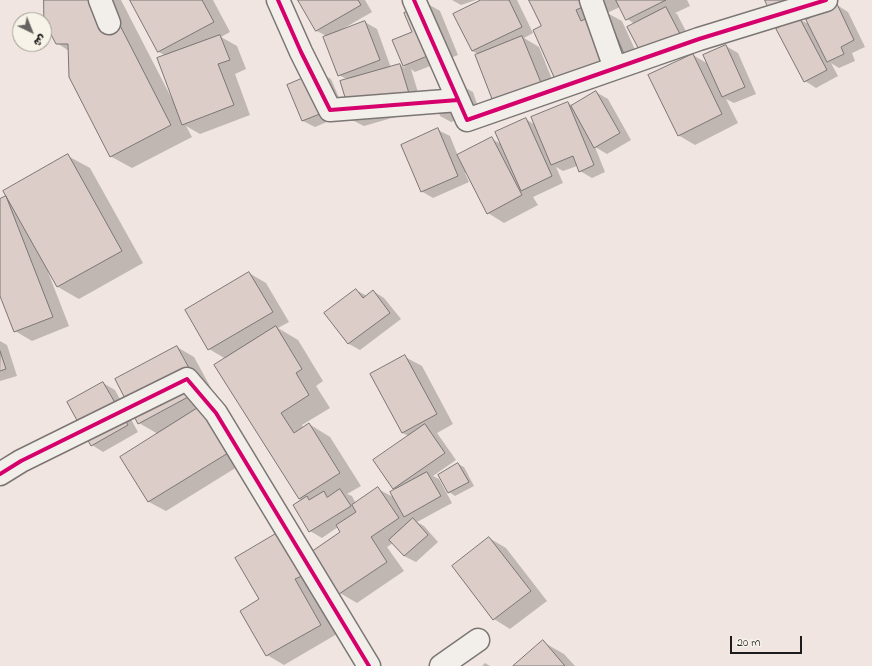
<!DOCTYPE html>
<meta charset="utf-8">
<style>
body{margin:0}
#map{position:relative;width:872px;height:666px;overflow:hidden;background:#f0e5e0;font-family:"Indie Flower","Playpen Sans Arabic",sans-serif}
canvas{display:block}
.north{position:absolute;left:12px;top:12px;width:40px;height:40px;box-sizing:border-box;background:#f7f3e8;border:1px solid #9f9d96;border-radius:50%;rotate:137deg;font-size:11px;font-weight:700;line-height:16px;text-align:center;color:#1c1c1c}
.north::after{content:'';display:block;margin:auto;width:14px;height:18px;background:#666261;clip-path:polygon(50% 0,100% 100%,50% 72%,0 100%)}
.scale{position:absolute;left:730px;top:636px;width:72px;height:18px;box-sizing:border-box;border:2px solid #1c1c1c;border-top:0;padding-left:5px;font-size:12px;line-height:14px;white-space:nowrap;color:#1c1c1c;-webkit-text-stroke:3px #f7f3e8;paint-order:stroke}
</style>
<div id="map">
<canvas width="872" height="666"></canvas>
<div class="north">ش</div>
<div class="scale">20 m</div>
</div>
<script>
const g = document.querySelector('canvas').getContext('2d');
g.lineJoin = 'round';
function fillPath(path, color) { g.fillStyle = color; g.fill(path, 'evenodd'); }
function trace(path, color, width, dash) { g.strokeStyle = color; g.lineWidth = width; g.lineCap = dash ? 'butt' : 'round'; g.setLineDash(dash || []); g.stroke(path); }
const shadow = new Path2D(`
 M44 0H121L172 99 173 98 166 56 159 52 131 0H213L230 32 221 37 237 46 246 69 235 74 250 115 200 134 186 126 192 137 132 168 110 156 69 51 57 43Z
 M299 0H365L372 12 339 31 365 22 377 29 391 68 400 65 405 68 394 40 413 33 428 4 440 11 458 55 415 72 411 69 423 109 364 126 352 120 348 80 339 75 328 37 317 31Z
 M452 0H476L461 5Z
 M484 0H517L533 33 524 38 539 47 558 94 472 51Z
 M530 0H687L690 6 675 13 677 14 692 43 635 24 627 19 620 7 607 13 622 21 642 65 576 95 559 85 542 27Z
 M766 0 810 25 837 5 848 12 865 47 852 53 855 61 839 68 831 63 838 76 816 88 805 81 790 23Z
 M726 46 738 53 756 94 734 103 726 99 738 123 695 145 678 135 693 55 708 64Z
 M320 73 331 79 346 114 315 127 303 121 288 86Z
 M462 86 473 92 480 113 451 122 440 116 433 96Z
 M596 92 608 99 631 140 607 154 595 147 605 172 592 178 580 171 577 166 563 171 556 167 563 183 533 197 538 205 504 223 488 213 467 173H465L469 182 433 198 421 191 438 130 450 136 458 156 492 139 501 144 526 119 535 125 568 103 573 106Z
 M68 156 90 168 143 263 79 299 58 287 49 272H48L69 326 32 341 15 331 0 294V200L6 197 9 199Z
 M249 273 266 283 289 322 278 328 298 340 323 381 316 386 330 408 302 425 303 428 309 424 330 437 361 486 347 494 352 496 356 504 378 489 395 498 397 490 394 488 409 436 402 433 405 357 422 366 453 424 437 433 456 460 433 476 439 479 452 503 417 522 424 526 438 542 416 562 404 556 393 543 387 547 404 571 357 603 340 593 342 533 338 527 322 538 310 531 302 500 299 499 226 359 209 349Z
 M356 290 367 296 373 291 384 298 401 319 360 350 349 344 326 313Z
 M0 341 7 345 17 376 0 381Z
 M177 347 194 357 250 459 166 511 149 502 121 457 158 434 139 423Z
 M103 383 115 390 138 432 103 452 92 445Z
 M458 464 464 467 474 486 455 496 449 492 439 475Z
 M279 533 337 634 284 665 267 655 261 600Z
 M489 538 506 548 547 601 510 629 494 619Z
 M543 642 564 654 575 666H515Z
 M485 663 490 666H482Z`);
const building = new Path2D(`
 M44 0H107L171 125 110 157 69 77 68 44H56L44 21Z
 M130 0H202L214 22 158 52Z
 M298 0H358L361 5 316 31Z
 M481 0H509L522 27 472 51 453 14Z
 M529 0H598L576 10 581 21 605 10 625 56 558 86 533 30 541 26Z
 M616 0H666L626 20Z
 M765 0H802L771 13Z
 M428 3 447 48 403 66 392 40 412 32 404 13Z
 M837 4 854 40 841 47 844 54 827 62 806 20Z
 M666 7 681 36 643 57 627 27Z
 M799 17 827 70 804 82 776 29Z
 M365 21 380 60 338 76 323 37Z
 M220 35 230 60 218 64 234 105 182 125 157 58Z
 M522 36 542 85 494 104 475 55Z
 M726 45 745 87 722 97 703 55Z
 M693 54 722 114 678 136 648 75Z
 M400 64 412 103 352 120 340 81Z
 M320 71 335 108 302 121 287 85Z
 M596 91 620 133 594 148 571 106Z
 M568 102 594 165 579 172 573 156 551 165 531 117Z
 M526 118 552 176 521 191 495 132Z
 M438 128 458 176 421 192 401 145Z
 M492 137 522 195 487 214 457 155Z
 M68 154 122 251 57 287 3 191Z
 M6 196 53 317 14 332 0 296V199Z
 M249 272 273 312 208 350 185 310Z
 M356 289 363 298 373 290 390 313 348 344 324 313Z
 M276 326 302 369 296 373 309 395 281 413 294 433 309 423 340 473 299 499 214 365Z
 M177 346 201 390 138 424 115 379Z
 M0 351 6 369 0 371Z
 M405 355 437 414 402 433 370 374Z
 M103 382 128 425 91 446 67 402Z
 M204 404 233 450 148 502 120 457Z
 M425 424 445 453 393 489 373 460Z
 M458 463 469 482 448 493 438 475Z
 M427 472 441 496 404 517 390 492Z
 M378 487 399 518 371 537 387 562 339 594 311 552 340 532 336 525 356 512 352 505Z
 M340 489 351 506 309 532 293 505 307 496 309 500 324 491 327 497Z
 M413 518 428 535 404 556 389 540Z
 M279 532 304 575 295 579 321 625 266 656 240 611 259 599 235 558Z
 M489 537 531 591 493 620 452 566Z
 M543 640 565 666H513Z`);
const minor = new Path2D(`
 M100 0 109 23
 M278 0 301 52 330 110 458 100
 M414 0 467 120 699 39 826 0
 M591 0 615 68
 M0 474 21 461 187 379 216 413 369 666
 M441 666 478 640`);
const cycleway = new Path2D(`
 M278 0 301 52 330 110 458 100
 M414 0 467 120 699 39 826 0
 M0 474 21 461 187 379 216 413 369 666`);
fillPath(shadow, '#0003');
fillPath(building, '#ddcdc9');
trace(building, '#7b7674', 1);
trace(minor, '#7b7674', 25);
trace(minor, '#f2efeb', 22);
trace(cycleway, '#d6006c', 4);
</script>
